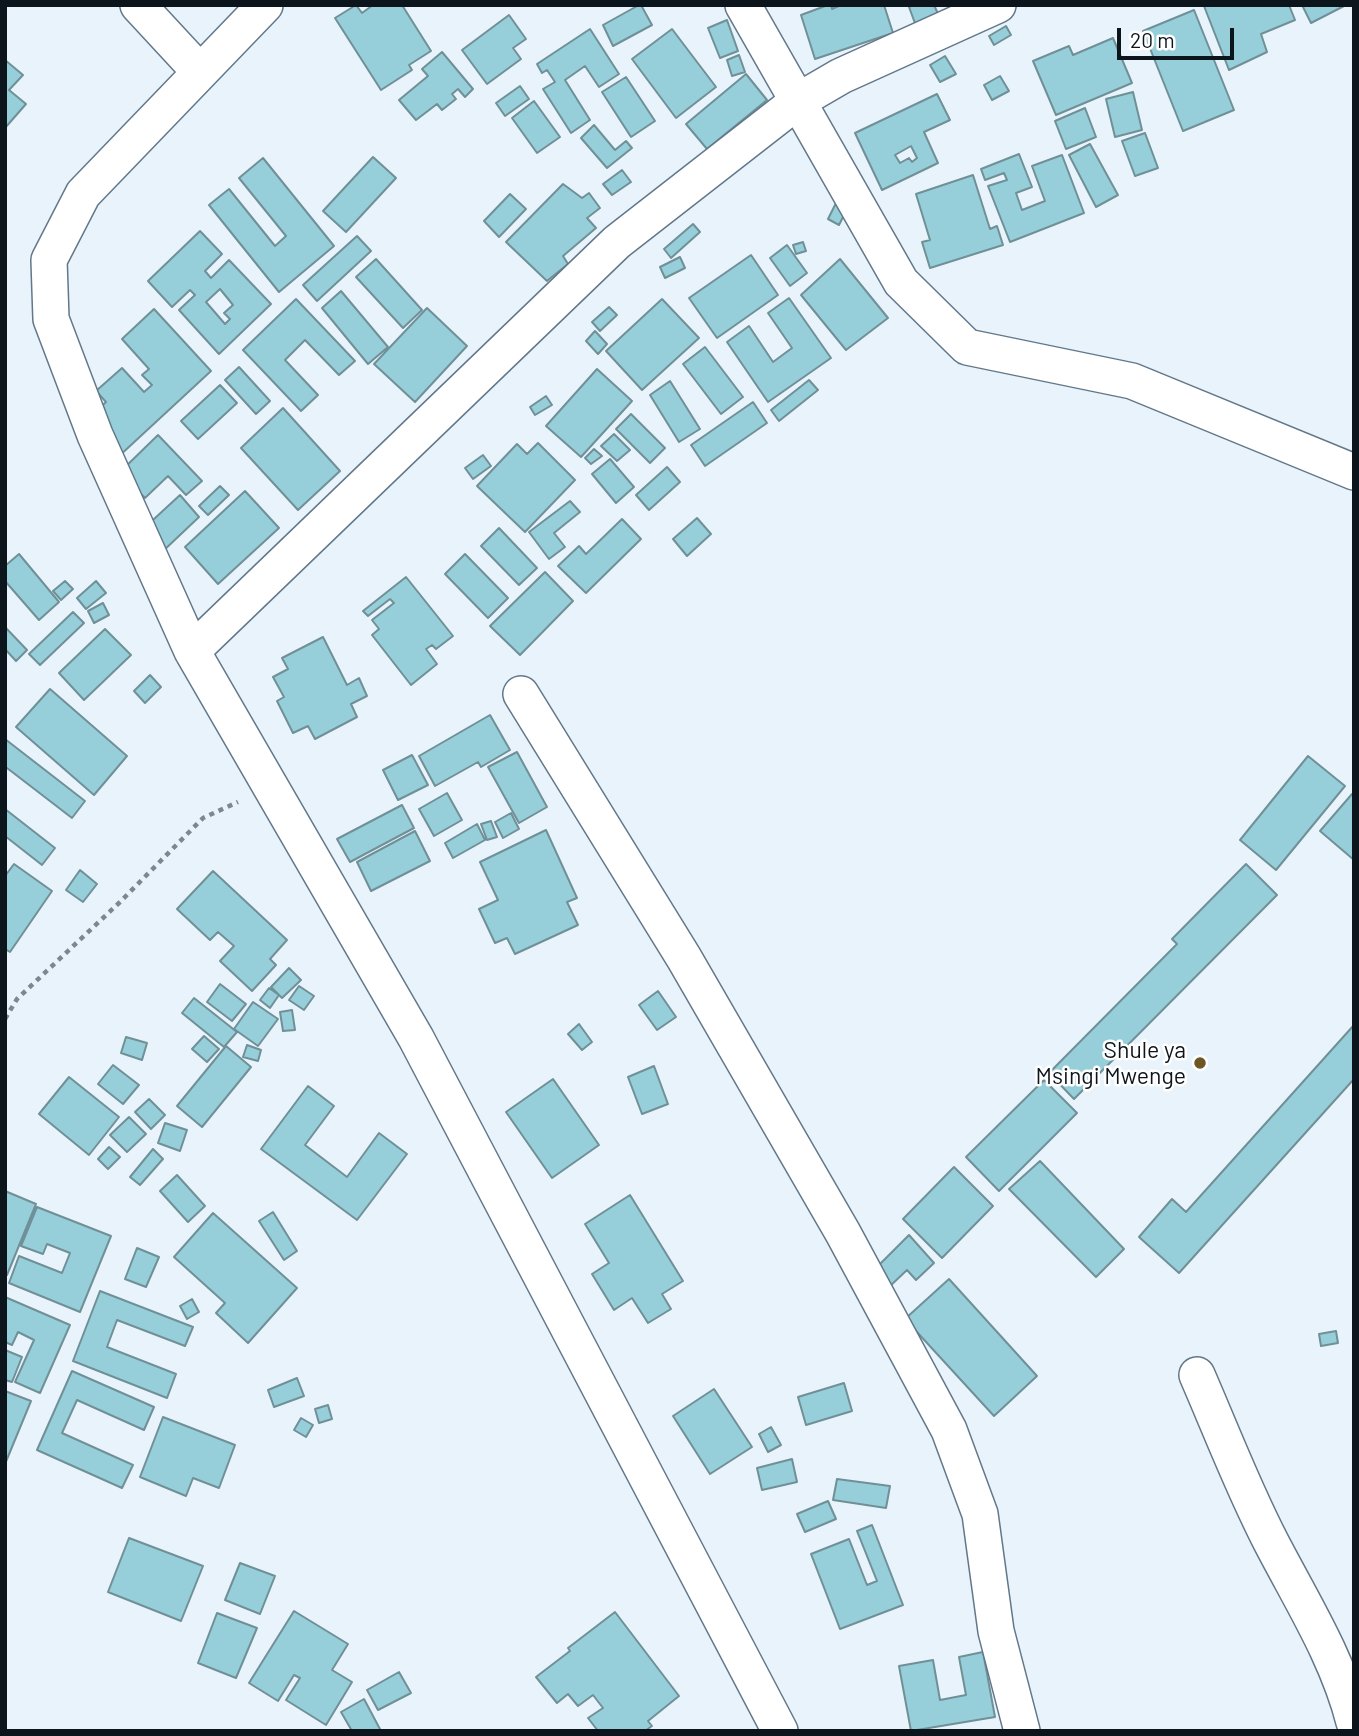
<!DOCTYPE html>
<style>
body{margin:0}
#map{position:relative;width:1359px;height:1736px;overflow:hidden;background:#e9f3fb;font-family:Barlow,sans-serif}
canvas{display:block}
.frame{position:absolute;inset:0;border:7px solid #0d151c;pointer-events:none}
.scale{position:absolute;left:1117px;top:28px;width:117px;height:32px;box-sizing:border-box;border:4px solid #0d151c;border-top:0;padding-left:9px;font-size:21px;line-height:24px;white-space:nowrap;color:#0d151c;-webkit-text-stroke:5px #fff;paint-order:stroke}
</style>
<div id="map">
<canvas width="1359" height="1736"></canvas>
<div class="frame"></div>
<div class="scale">20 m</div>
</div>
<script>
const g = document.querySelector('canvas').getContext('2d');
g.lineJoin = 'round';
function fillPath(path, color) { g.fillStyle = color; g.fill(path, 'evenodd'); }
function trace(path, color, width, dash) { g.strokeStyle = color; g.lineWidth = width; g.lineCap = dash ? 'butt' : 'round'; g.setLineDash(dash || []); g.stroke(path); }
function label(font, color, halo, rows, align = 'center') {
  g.font = font + ' Barlow,sans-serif'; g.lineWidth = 5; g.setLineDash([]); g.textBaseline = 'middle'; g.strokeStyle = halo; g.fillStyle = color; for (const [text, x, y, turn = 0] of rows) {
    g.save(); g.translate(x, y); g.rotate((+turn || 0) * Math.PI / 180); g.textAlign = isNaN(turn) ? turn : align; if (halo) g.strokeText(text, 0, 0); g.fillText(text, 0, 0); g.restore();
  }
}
const building = new Path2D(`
 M356 5 362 13 373 5H402L431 51 409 65 412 70 381 90 335 18Z
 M639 5H641L652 25 613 46 603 25Z
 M828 5H831L832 9 841 5H884L893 33 815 59 801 15Z
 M913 5H934L939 16 916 26 909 7Z
 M1289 5 1295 20 1261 34 1267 52 1229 70 1204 6Z
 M1302 5H1346L1311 23Z
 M1194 10 1234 110 1183 131 1143 31Z
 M509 15 526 39 513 48 521 59 487 84 462 50Z
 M727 20 738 51 720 58 708 28Z
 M1006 26 1011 35 994 45 989 36Z
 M590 29 619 74 599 87 585 66 565 80 590 120 571 133 543 89 555 82 547 70 542 73 537 64Z
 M672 29 716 87 676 118 632 59Z
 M1113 38 1132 83 1056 115 1033 61 1069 46 1073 55Z
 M442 52 473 89 465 97 458 89 452 94 456 99 442 110 437 104 416 120 399 100 428 76 422 69Z
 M739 55 745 72 732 76 727 60Z
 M945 56 956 74 940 82 930 65Z
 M5 60 23 75 9 90 26 104 5 128Z
 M746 74 767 100 707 149 686 124Z
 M1000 76 1009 91 992 100 984 85Z
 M626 77 655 121 631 137 602 92Z
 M520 86 529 99 505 116 496 103Z
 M1133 92 1142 130 1115 137 1106 99Z
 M937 94 950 120 924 132 938 163 882 190 855 133ZM911 146 917 158 912 162 909 158 900 163 895 155Z
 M534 101 560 137 537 153 512 118Z
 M1085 108 1096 137 1066 149 1055 121Z
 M594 125 615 150 626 141 632 148 607 168 581 138Z
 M1145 133 1158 168 1135 176 1122 141Z
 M1090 144 1118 195 1096 207 1069 155Z
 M1019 154 1032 187 1016 193 1022 210 1045 201 1032 166 1062 155 1084 213 1010 242 988 186 1007 180 1004 173 985 180 981 169Z
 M373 157 396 178 346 232 323 211Z
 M263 158 334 246 279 292 209 205 229 189 275 246 286 236 239 178Z
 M622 170 631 182 612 195 603 184Z
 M973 175 990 229 997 226 1003 245 930 268 922 242 930 240 916 194Z
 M563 184 582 198 589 193 600 208 587 218 596 228 563 256 568 264 547 281 506 242Z
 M510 194 526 209 499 237 484 221Z
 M837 201 848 207 839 225 828 219Z
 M693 224 700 232 671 258 664 249Z
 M200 231 222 254 205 271 211 278 229 260 271 304 219 354 179 310 195 295 190 290 172 307 148 281ZM220 289 233 305 224 313 230 319 225 324 206 302Z
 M357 236 371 251 317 301 303 285Z
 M803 242 806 251 796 254 793 245Z
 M787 245 807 273 790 286 770 258Z
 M751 255 778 295 717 338 689 298Z
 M680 257 685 268 665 278 660 267Z
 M376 259 422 310 403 328 356 277Z
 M840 259 888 318 846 350 801 295Z
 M341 291 388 347 368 364 322 308Z
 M789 298 831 358 768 402 727 342 749 326 773 362 792 348 768 313Z
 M296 299 355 361 339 375 305 340 285 360 318 395 301 411 243 350Z
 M662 299 699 338 642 390 606 351Z
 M609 307 617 315 600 331 592 322Z
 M427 308 467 346 415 402 374 364Z
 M154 309 211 371 117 458 91 416 106 402 96 391 122 368 144 392 152 385 142 375 149 369 122 339Z
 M595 331 607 344 598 354 586 341Z
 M705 347 743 397 721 414 683 364Z
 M239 367 270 401 256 414 225 380Z
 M597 369 632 401 581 457 546 426Z
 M809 380 818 390 779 421 771 410Z
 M670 381 700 429 679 442 650 395Z
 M220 385 237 403 198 439 181 421Z
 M546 396 552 405 535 415 530 407Z
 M753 402 767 423 705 466 691 445Z
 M283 408 340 471 298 510 241 448Z
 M631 414 665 448 650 463 616 429Z
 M614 434 630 450 617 461 601 446Z
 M158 435 202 481 186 495 168 476 145 498 120 472Z
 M538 443 575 480 525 532 477 486 517 444 527 454Z
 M594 449 602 456 591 464 585 458Z
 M483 455 491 466 473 479 465 468Z
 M610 459 634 487 616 503 592 474Z
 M667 467 680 482 649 510 636 495Z
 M220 486 229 495 208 515 199 506Z
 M245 491 279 528 218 584 185 547Z
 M180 495 199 517 161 553 141 531Z
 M570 501 580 512 554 533 565 547 549 559 529 532Z
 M697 518 711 534 687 556 673 539Z
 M622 519 641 539 586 593 558 566 579 546 586 554Z
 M499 528 537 568 519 585 481 546Z
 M19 554 59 602 39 620 5 581V566Z
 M465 554 508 598 488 618 445 574Z
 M545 572 573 601 520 655 490 626Z
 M406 577 453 636 436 649 432 645 426 649 437 664 411 685 372 635 379 629 372 620 394 603 390 599 368 616 363 611Z
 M65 581 73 589 61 600 53 591Z
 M96 581 106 593 86 609 77 598Z
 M103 603 109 615 94 623 88 611Z
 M73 612 84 623 40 665 29 654Z
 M5 627 27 650 16 661 5 649Z
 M105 629 131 655 84 700 59 673Z
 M323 637 347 685 359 678 367 696 351 704 357 717 315 739 308 726 293 733 277 701 284 697 273 677 288 669 282 658Z
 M150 675 161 687 145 703 134 691Z
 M50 689 127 756 94 795 16 727Z
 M490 715 510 750 481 767 478 762 435 786 419 756Z
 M5 739 85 801 72 818 7 768 5 770Z
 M517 752 547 807 519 823 488 767Z
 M412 755 428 785 398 800 383 770Z
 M1308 756 1345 786 1276 870 1240 840Z
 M447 793 462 820 434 836 419 809Z
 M1352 794 1354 796V860L1320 831Z
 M402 805 414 828 350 862 337 839Z
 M5 809 55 848 42 865 5 836Z
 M511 813 519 829 503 838 495 822Z
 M491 821 497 837 487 840 481 824Z
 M477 824 485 840 453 858 445 843Z
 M546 830 577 898 567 902 578 925 515 954 507 938 495 943 479 909 498 900 480 862Z
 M415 831 430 861 371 891 357 862Z
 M14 864 52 891 10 952 5 949V876Z
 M1246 864 1277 895 1074 1099 1049 1073 1177 944 1172 939Z
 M80 870 97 884 83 902 66 890Z
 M213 871 287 940 270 959 276 965 252 991 220 961 234 946 218 932 210 940 177 909Z
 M289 968 301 980 282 998 271 987Z
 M220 984 246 1004 232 1021 207 1002Z
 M299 986 314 996 304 1010 289 1000Z
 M269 988 279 995 270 1008 260 1000Z
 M658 991 676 1017 657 1030 639 1005Z
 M194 998 237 1032 224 1047 182 1013Z
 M253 1002 278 1019 258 1046 234 1029Z
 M292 1010 295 1030 283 1031 280 1012Z
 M579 1024 592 1042 582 1050 568 1034Z
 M1354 1025V1079L1179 1273 1139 1237 1172 1199 1186 1212Z
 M204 1036 219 1049 207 1062 192 1049Z
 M126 1037 147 1043 142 1060 121 1053Z
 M247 1045 261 1050 258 1061 243 1057Z
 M226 1046 251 1067 202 1127 177 1106Z
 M113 1065 139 1085 123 1104 98 1084Z
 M654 1066 668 1104 642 1114 628 1077Z
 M69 1077 119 1117 89 1155 39 1114Z
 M553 1079 599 1145 552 1178 506 1112Z
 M1044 1080 1077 1113 999 1191 966 1157Z
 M308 1086 334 1106 305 1145 347 1177 379 1133 407 1154 357 1220 261 1149Z
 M149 1099 165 1115 151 1129 135 1112Z
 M129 1117 146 1134 127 1152 110 1135Z
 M165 1123 187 1130 180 1151 158 1143Z
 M109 1147 120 1157 108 1169 98 1159Z
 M153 1149 163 1159 140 1185 130 1177Z
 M1040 1161 1124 1249 1096 1277 1009 1189Z
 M954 1167 993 1206 942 1258 903 1219Z
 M177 1175 205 1206 188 1222 160 1191Z
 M5 1191 36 1204 7 1275H5Z
 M630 1195 683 1281 662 1294 671 1309 648 1323 632 1298 614 1310 592 1274 609 1263 585 1224Z
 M37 1207 111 1236 80 1312 9 1283 19 1256 62 1273 70 1253 47 1244 43 1254 21 1246Z
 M273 1212 297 1251 284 1260 259 1221Z
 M213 1213 297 1288 248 1343 216 1313 225 1303 174 1257Z
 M909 1235 934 1263 916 1280 907 1270 888 1288 875 1269Z
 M137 1248 159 1257 146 1287 125 1279Z
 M949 1279 1037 1376 994 1416 905 1319Z
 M100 1291 193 1327 185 1346 117 1320 107 1347 176 1374 167 1398 73 1361Z
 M5 1297 70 1325 40 1393 15 1382 34 1340 18 1332 12 1345 5 1342Z
 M192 1299 199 1312 187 1319 180 1306Z
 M1336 1331 1338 1343 1321 1346 1319 1334Z
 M5 1350 22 1357 12 1382 5 1380Z
 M72 1371 154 1407 144 1430 77 1400 62 1433 133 1465 122 1488 37 1450Z
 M297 1378 304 1396 274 1407 268 1390Z
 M844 1383 852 1411 806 1425 798 1397Z
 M714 1389 752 1447 710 1474 673 1416Z
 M5 1391 31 1401 5 1464Z
 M328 1405 332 1419 319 1423 315 1409Z
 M163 1417 235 1445 219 1488 193 1478 186 1496 140 1477Z
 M301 1418 313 1425 306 1437 294 1430Z
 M771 1427 781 1445 768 1452 759 1434Z
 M792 1459 797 1482 762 1490 757 1468Z
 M837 1479 890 1486 886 1508 833 1500Z
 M828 1501 836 1519 805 1532 797 1514Z
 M872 1525 903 1605 840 1629 811 1554 849 1539 867 1585 877 1581 857 1531Z
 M129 1538 203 1566 181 1621 108 1592Z
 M240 1563 275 1576 260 1614 225 1600Z
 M294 1611 348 1644 332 1670 352 1682 326 1725 286 1700 300 1678 294 1675 278 1701 249 1683Z
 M615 1612 679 1696 648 1721 652 1726 645 1731H598L588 1718 603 1708 593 1695 578 1706 568 1694 557 1703 536 1677 570 1651 568 1648Z
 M217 1613 257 1628 236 1678 198 1663Z
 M983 1652 995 1717 911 1731 899 1666 933 1660 940 1700 966 1695 959 1657Z
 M399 1672 411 1693 378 1710 367 1690Z
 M364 1699 381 1731H352L341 1712Z`);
const path = new Path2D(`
 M5 1019 17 999 120 902 203 818 238 802`);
const minor = new Path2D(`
 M138 5 200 72
 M265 5 83 194 49 260 51 319 95 435 192 651 416 1038 780 1731
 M743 5 901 282 967 347 1132 381 1354 472
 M192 651 617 242 798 101 841 76 998 5
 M521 694 684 958 843 1233 949 1430 980 1514 996 1631 1022 1731
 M1197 1375C1221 1430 1243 1488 1271 1542 1301 1600 1338 1658 1354 1722`);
const markers = [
 [1200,1063,7,"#6c5625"]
];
const poiNames = [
 ["Shule ya",1186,1050],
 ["Msingi Mwenge",1186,1076]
];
fillPath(building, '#96cfda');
trace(building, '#709097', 2);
trace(minor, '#62788a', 38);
trace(path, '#7e878f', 4.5, [5, 5]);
trace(minor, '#fff', 35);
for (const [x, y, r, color] of markers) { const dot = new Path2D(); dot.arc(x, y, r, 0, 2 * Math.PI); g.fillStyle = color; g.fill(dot); trace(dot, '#fff', 2.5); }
label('23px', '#0d151c', '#fff', poiNames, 'right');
</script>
